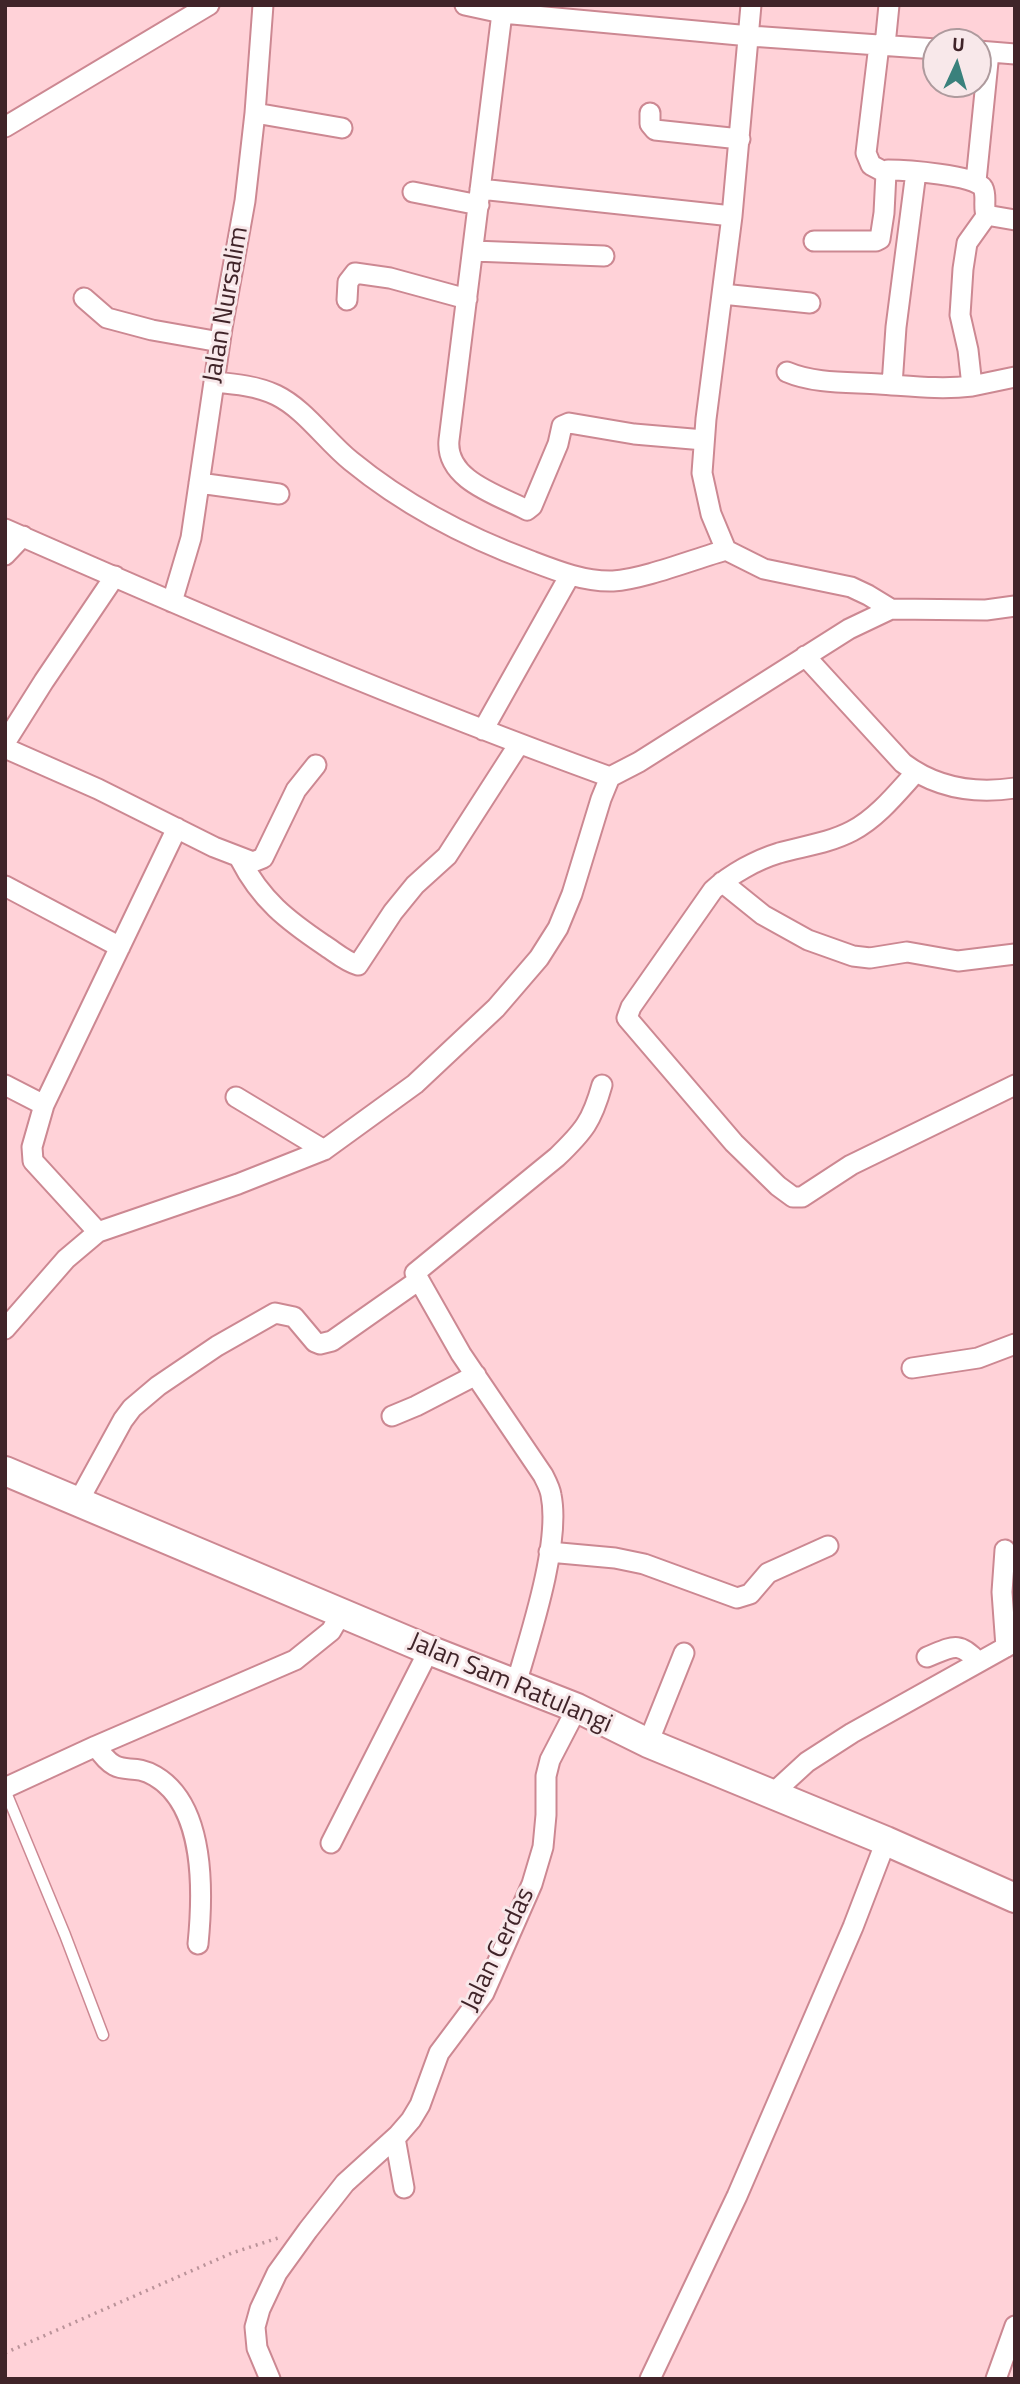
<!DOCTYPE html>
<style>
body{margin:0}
#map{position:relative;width:1020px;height:2384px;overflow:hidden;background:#ffd2d8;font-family:"Titillium Web",sans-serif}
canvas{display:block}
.frame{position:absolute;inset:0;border:7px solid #402429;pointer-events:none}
.north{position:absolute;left:922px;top:28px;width:70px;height:70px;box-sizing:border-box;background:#f8e8ea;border:2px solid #ae9a9d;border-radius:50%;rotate:4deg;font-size:19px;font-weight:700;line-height:28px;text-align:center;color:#402429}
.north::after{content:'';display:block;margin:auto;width:24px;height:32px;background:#3a817c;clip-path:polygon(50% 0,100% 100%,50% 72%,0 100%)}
</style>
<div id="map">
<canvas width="1020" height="2384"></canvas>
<div class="frame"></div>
<div class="north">U</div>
</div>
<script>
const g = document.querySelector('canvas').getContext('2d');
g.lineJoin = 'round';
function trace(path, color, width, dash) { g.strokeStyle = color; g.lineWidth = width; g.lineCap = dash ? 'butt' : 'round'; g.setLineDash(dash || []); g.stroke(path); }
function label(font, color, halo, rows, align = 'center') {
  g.font = font + ' "Titillium Web",sans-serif'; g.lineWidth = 6; g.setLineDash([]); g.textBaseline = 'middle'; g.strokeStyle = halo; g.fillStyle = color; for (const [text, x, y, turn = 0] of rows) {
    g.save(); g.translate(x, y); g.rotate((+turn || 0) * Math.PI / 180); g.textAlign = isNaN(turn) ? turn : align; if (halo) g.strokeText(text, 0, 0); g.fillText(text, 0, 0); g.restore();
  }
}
const path = new Path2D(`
 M5 2353 232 2253 281 2237`);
const lane = new Path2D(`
 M5 1790 65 1935 103 2035`);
const street = new Path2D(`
 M465 5 502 13 750 36 936 49
 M751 5 732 216 706 419 702 473 711 514 726 550 764 569 851 587 868 595 891 609
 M502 13 449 440C445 480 498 495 527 510L532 506 558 444 562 426 569 423 634 434 704 440
 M879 45 866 153 871 165 886 173
 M885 45 889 5
 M978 51 1015 54
 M255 113 342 128
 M650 113V124L655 130 740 139
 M5 127 209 5
 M976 181 989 52
 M480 189 732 216
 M413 192 479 205
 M814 241H876L880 239 884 213 886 173 888 170C904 170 977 175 983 188 987 196 983 206 986 215L1015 220
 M473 251 604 256
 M722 294 810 303
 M84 298 107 318 152 330 220 342
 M347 300 348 282 355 273 390 278 467 299
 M787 372C815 384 849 382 879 384 910 386 941 390 972 386L968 350 960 315 963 269 967 243 987 215
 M214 382C235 384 257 386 276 395 305 409 326 441 351 461 406 506 466 537 531 561 557 571 585 582 613 581 644 579 694 559 726 550
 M892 385 896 327 916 172
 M972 386 1015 377
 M199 483 279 494
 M5 529C205 617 405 703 610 777L639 762 849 629 891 609 986 610 1015 606
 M5 555 23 536
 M172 602 191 538 222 328 245 201 255 113 263 5
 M805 656 903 763C936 788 975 794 1015 788
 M483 730 570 575
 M5 743 44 681 115 576
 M5 748 98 789 214 847 253 862 263 858 296 790 316 765
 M916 772C897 793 877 818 852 831 829 843 804 846 779 853 756 860 731 874 713 890L631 1007 627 1018 734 1143 778 1186 793 1197H802L851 1165 1015 1085
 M240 859C261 900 287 920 324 945 335 952 346 962 358 965L393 912 415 885 447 856 519 744
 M722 882 763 915 808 940 853 956 870 958 907 952 958 961 1015 954
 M5 886 120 947
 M5 1085 44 1105
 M236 1097 324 1150
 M98 1232 33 1161 32 1147 44 1105 177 828
 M5 1329 66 1259 98 1232 238 1184 324 1150 415 1084 496 1008 539 958 558 928 572 894 601 799 610 777
 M912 1368 978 1358 1015 1344
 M392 1416 416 1406 476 1375
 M78 1502 123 1420 132 1408 158 1386 217 1346 275 1313 294 1317 315 1342 320 1344 332 1341 419 1280
 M1005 1550 1002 1592 1006 1647
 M549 1552 615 1558 644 1564 737 1598 750 1594 768 1573 828 1546
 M927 1657C952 1647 959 1640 978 1662
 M516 1684C530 1636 561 1543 551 1495 550 1488 546 1481 543 1475L461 1354 415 1273 557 1157C584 1131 592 1121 602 1085
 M648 1743 684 1653
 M96 1746C120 1782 128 1760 155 1776 206 1806 203 1894 198 1944
 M5 1788 96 1746 295 1660 331 1631 342 1612
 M771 1795 807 1762 852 1733 1015 1642
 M331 1843 429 1650
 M395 2138 404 2188
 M270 2379 257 2348 255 2327 260 2309 277 2273 308 2230 345 2183 398 2135 411 2120 420 2105 439 2053 484 1993 532 1884 543 1847 546 1815V1776L550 1760 577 1708
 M650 2379 737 2196 853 1927 886 1841
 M996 2379 1015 2326`);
const secondary = new Path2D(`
 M5 1471 429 1650 577 1708 648 1743 886 1841 1015 1898`);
const streetNames = [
 ["Jalan Nursalim",227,305,-80],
 ["Jalan Sam Ratulangi",510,1684,23],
 ["Jalan Cerdas",499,1950,-64]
];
trace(lane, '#cc8892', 13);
trace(street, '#cc8892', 23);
trace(secondary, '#cc8892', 32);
trace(path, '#ba9399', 3.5, [2, 5]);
trace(lane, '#fff', 10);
trace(street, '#fff', 19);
trace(secondary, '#fff', 28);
label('26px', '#402429', '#f8e8ea', streetNames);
</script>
